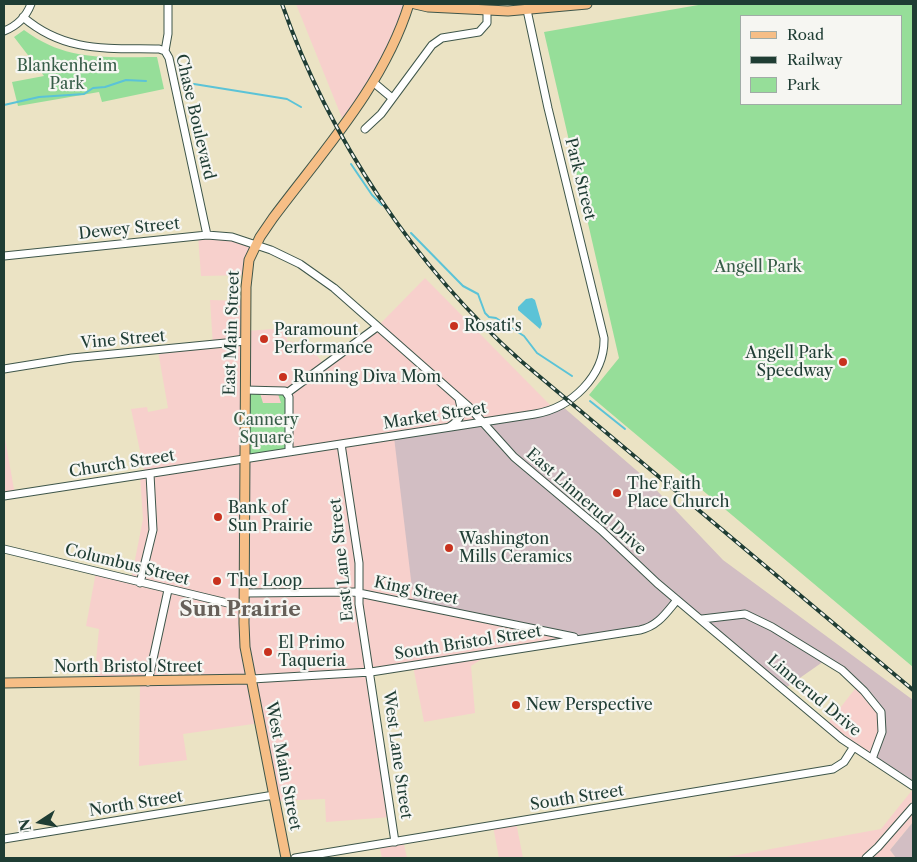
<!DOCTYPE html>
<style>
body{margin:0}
#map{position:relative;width:917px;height:862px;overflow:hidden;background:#ebe3c4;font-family:"Libre Caslon Text",serif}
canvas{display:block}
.frame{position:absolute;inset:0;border:5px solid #1f3d34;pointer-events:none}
.legend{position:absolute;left:740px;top:15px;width:162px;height:90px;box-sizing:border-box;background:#f6f6f2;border:1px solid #a0aca6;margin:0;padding:6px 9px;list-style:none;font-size:15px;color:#1f3d34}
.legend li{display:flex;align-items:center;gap:10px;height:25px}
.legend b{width:25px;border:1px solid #a0aca6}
.north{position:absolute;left:15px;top:797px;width:50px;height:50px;-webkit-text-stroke:4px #f6f6f2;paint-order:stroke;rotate:259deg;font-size:14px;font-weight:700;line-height:20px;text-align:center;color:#1f3d34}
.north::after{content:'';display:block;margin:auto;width:18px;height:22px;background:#1f3d34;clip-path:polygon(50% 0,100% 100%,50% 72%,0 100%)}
</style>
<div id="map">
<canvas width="917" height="862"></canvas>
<div class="frame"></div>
<ul class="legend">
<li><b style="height:6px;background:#f6be86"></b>Road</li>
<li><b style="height:6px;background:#1f3d34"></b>Railway</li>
<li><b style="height:14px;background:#96de99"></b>Park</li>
</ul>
<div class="north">N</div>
</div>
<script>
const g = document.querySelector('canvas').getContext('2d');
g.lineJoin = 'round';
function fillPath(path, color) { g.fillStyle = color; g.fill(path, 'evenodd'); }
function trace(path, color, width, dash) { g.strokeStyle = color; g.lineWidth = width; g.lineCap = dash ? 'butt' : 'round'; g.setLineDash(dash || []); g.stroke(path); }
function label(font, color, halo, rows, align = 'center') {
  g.font = font + ' "Libre Caslon Text",serif'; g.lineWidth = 4.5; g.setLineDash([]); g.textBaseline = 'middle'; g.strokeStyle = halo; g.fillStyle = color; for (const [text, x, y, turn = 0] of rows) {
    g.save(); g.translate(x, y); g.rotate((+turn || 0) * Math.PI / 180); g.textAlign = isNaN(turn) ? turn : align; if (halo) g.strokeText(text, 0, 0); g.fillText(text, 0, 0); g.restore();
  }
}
const built = new Path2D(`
 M296 4H409L403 25 344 123Z
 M198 235H207L255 246 248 275 201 276Z
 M425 278 555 410 580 638 491 653 471 666 475 713 424 722 413 666 371 672 391 817 326 822 325 799 275 801 260 723 183 734 187 760 139 766 140 682H94L99 629 86 626 96 572 131 580 143 519 140 475 145 474 131 409 147 407 148 412 168 408 158 351 213 346 210 300 246 301V331L287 328V341L308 344 325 366 377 327Z
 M4 433 15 495 4 496Z
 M858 685 881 712 882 732 872 759 826 726Z
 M913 789V822L890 850 896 858H721L881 829Z
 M516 822 523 858H499L493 826Z
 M403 840 407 858H382L379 844Z`);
const industrial = new Path2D(`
 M562 406 643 476 723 560 913 700V786L872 759 882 732 881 712 827 659 784 689 677 600 655 624 580 638 414 605 394 437Z
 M913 822V858H896L890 850Z`);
const green = new Path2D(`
 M704 4H913V667L589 395 619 358 544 32ZM901 16V104H741V16Z
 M24 30C67 62 106 57 157 57L164 89 102 102 99 92 18 106 12 82 44 76 14 37Z
 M245 390H259L263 403H281L277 391 289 397V452L245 460Z`);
const water = new Path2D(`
 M532 298 535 300 542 324 540 329 518 310V307L526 299Z`);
const stream = new Path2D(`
 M194 84 287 99 301 107
 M4 105 39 97 84 94 93 88 105 87 126 80 146 81
 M351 164 372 195 382 205
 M411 233 463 286 478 294 485 313 489 317 496 318 524 336 537 353 572 376
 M590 401 625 429`);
const minor = new Path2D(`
 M168 4V34L165 51 169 58 207 235
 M23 17C65 53 107 48 159 49L165 51
 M4 31C17 26 26 17 31 4
 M373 82 392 98
 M365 129 381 114 432 45 442 38 479 32 487 23V10
 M4 256 207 235 232 237 271 250 300 264 334 288 469 407 514 457 601 530 657 583 842 739 913 786
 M4 369 72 358 246 341
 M245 390 285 391 289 397V452
 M287 393 377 327
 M449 427C462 419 463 413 459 399
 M341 444 359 563V604L395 842
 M4 496 535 414C571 408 605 376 604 338L548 108 527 10
 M4 549 244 607
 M140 583 153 530 150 474
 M244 593 354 592 574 637
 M702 619 745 614 772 627 842 670 864 691 881 712 882 732 872 759
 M252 679 371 672 640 630C658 626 666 613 677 600
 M148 682 168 590
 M4 839 274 795
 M295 858 833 769 844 762 853 748
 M866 858 878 847 913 807`);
const major = new Path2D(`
 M415 4 428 7 508 11 587 4
 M4 683 252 679
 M286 858 245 647 244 623 246 287 249 260 260 237 273 218C323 151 384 85 409 4`);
const rail = new Path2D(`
 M282 4C329 138 415 267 521 361L913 690`);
const markers = [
 [454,326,5,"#c8321e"],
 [264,339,5,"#c8321e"],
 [843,362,5,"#c8321e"],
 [283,377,5,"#c8321e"],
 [617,493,5,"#c8321e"],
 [218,517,5,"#c8321e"],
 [449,548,5,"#c8321e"],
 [217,581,5,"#c8321e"],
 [268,652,5,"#c8321e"],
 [516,705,5,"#c8321e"]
];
const parkNames = [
 ["Blankenheim",67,66],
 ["Park",67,84],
 ["Angell Park",758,267],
 ["Cannery",266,420],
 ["Square",266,438]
];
const streetNames = [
 ["Chase Boulevard",195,117,77],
 ["Park Street",580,179,76],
 ["Dewey Street",129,229,-6],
 ["East Main Street",232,333,-88],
 ["Vine Street",123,340,-5],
 ["Market Street",435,416,-9],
 ["Church Street",122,464,-9],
 ["East Linnerud Drive",586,502,41],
 ["East Lane Street",342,560,-96],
 ["Columbus Street",127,565,14],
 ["King Street",416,591,12],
 ["South Bristol Street",468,643,-9],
 ["North Bristol Street",128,667],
 ["Linnerud Drive",814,696,40],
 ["West Lane Street",397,755,82],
 ["West Main Street",283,766,79],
 ["South Street",577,798,-9],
 ["North Street",136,804,-9]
];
const poiNames = [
 ["Rosati's",464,326],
 ["Paramount",274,330],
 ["Performance",274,348],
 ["Angell Park",833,353,"right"],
 ["Speedway",833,371,"right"],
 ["Running Diva Mom",293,377],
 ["The Faith",627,484],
 ["Place Church",627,502],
 ["Bank of",228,508],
 ["Sun Prairie",228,526],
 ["Washington",459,539],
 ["Mills Ceramics",459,557],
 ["The Loop",227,581],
 ["El Primo",278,643],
 ["Taqueria",278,661],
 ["New Perspective",526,705]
];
const districtNames = [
 ["Sun Prairie",240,610]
];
fillPath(built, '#f7d0cc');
fillPath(industrial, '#d2bec3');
fillPath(green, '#96de99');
fillPath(water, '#5bc3d7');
trace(stream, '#5bc3d7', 2);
trace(minor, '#3e564a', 9);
trace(major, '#3e564a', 11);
trace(minor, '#fff', 7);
trace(major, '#f6be86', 9);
trace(rail, '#1f3d34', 4);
trace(rail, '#f6f6f2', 2, [5.5]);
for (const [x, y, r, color] of markers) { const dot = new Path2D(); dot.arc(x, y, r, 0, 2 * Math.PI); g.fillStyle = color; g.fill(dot); trace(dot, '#f6f6f2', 2); }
label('16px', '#375d48', '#f6f6f2', parkNames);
label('16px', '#1f3d34', '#f6f6f2', streetNames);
label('16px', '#1f3d34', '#f6f6f2', poiNames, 'left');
label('bold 21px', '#676059', '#f6f6f2', districtNames);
</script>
